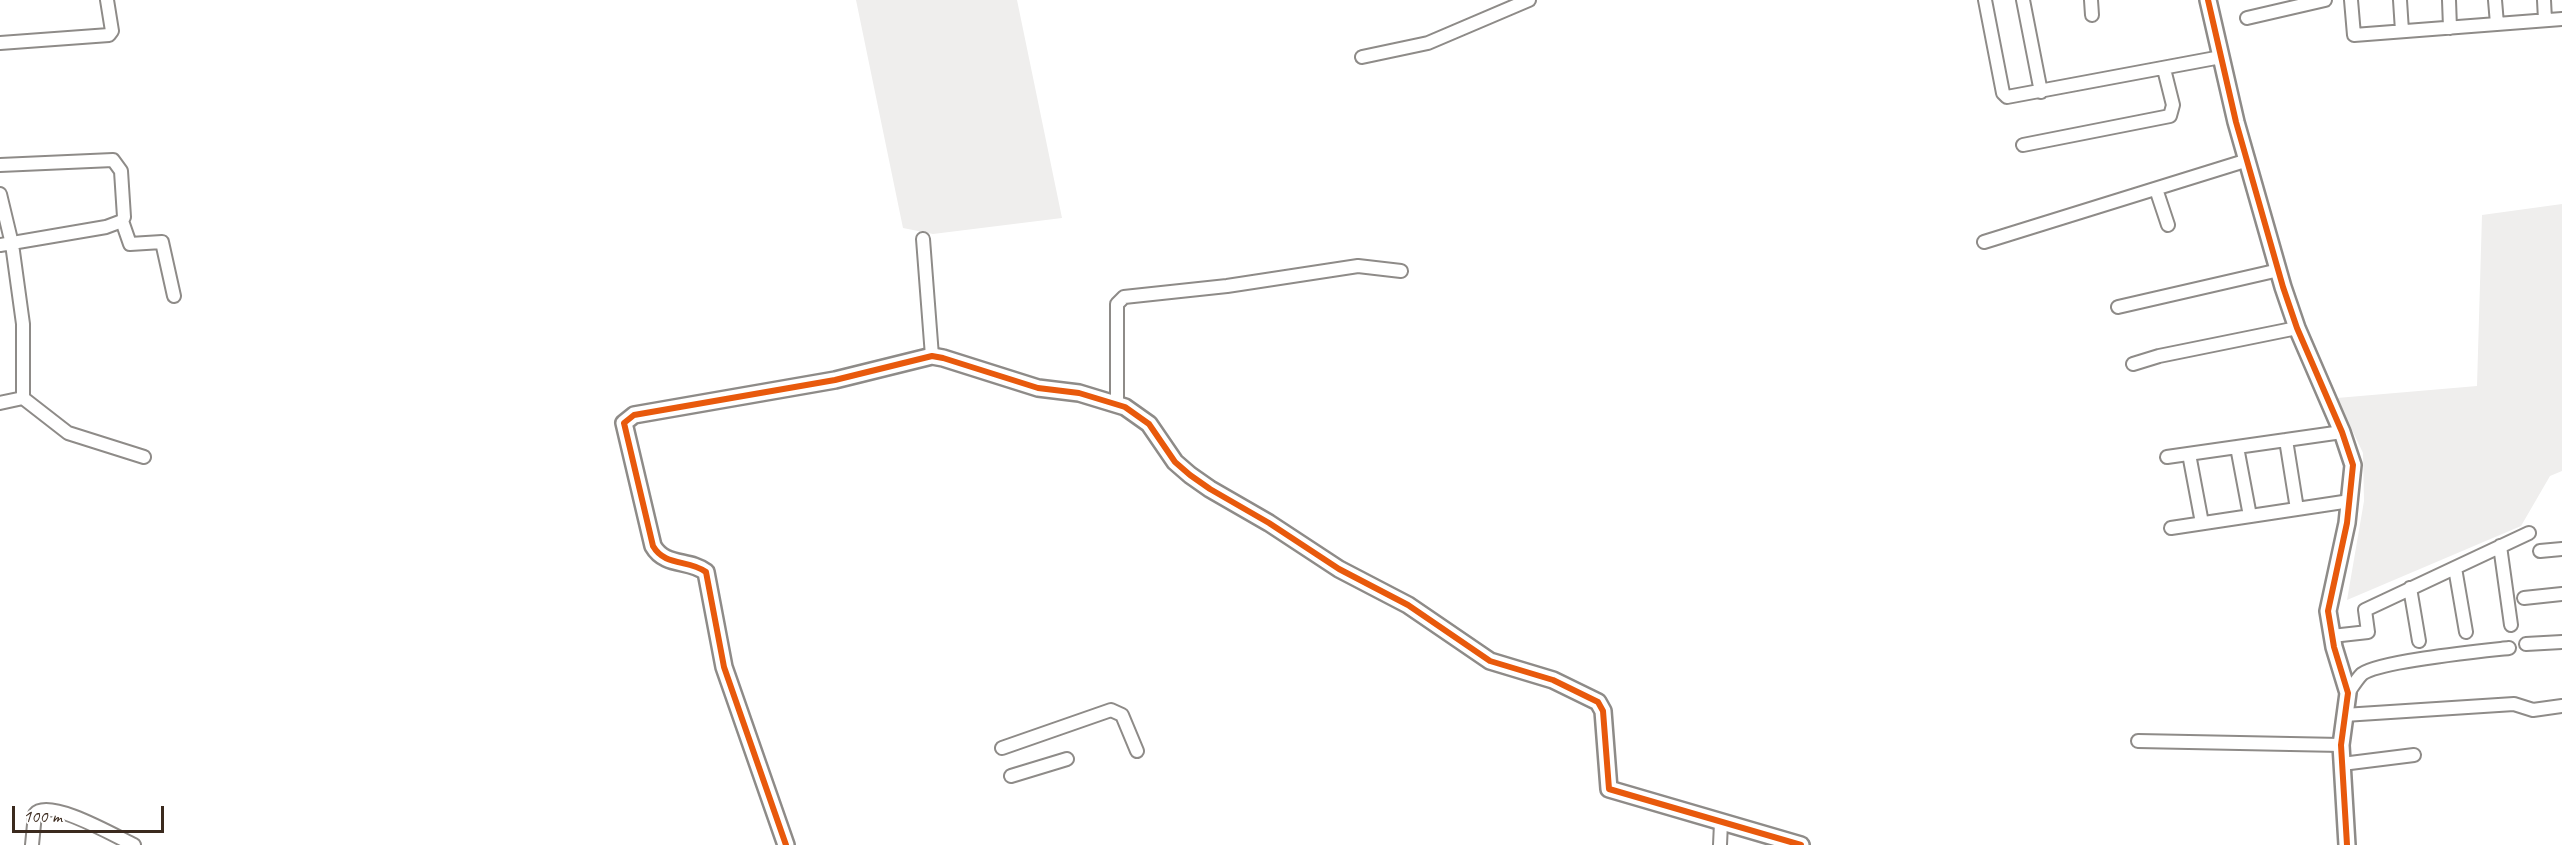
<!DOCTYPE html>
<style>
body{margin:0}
#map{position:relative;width:2562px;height:845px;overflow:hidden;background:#fff;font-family:Caveat,sans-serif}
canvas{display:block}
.scale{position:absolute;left:12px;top:806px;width:152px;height:27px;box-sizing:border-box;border:3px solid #3b2a1e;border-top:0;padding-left:8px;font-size:18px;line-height:21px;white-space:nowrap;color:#3b2a1e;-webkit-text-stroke:4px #fff;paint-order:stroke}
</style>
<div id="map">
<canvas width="2562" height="845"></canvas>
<div class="scale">100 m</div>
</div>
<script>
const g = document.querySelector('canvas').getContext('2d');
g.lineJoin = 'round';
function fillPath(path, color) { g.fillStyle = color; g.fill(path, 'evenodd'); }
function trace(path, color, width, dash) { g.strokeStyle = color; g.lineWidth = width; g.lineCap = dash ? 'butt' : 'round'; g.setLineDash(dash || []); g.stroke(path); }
const built = new Path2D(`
 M856 0H1017L1062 218 933 234 903 228Z
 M2562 204V471L2550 476 2521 526 2347 600 2364 501 2363 453 2337 398 2477 386 2482 215Z`);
const minor = new Path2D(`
 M1985 0 2003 93 2007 97 2221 57
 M2023 0 2041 92
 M2091 0 2092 15
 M2351 0 2354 35 2562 19
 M2400 0 2402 31
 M2449 0 2450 28
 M2495 0 2497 24
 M2544 0 2545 20
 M2247 18 2325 0
 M0 43 109 35 112 31 107 0
 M1362 57 1428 43 1529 0
 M2023 145 2170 116 2173 105 2164 69
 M0 165 113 160 121 171 124 217 122 221 106 227 0 245
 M2156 189 2168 225
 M0 194 12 244 23 324V398L0 403
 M122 221 130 244 162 242 174 296
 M923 239 932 356
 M1984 242 2248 160
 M2118 307 2279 270
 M2133 364 2159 356 2297 328
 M23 398 68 433 144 457
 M1117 404V304L1124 297 1227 286 1358 266 1401 271
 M2286 440 2297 509
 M2237 447 2250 516
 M2189 454 2202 523
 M2167 457 2342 432
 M2171 528 2350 501
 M2500 546 2511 625
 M2540 551 2562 549
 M2455 568 2466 632
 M2410 588 2419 641
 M2524 598 2562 594
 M2332 636 2368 632 2365 610 2529 533
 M2526 644 2562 642
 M2348 693C2352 687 2357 679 2362 674 2380 661 2482 651 2509 648
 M2344 715 2514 704 2533 710 2562 706
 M2138 741 2341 745
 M1002 748 1111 710 1122 715 1137 751
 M2342 764 2414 755
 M1011 776 1067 759
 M32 845 35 814C48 797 117 837 134 845
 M1720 845 1721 823`);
const tertiary = new Path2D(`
 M2208 0 2236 122 2283 287 2297 328 2342 432 2353 465 2347 523 2328 611 2334 647 2348 693 2341 745 2347 845
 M786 845 724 667 706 572C689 559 665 567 653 546L624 423 634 415 835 380 932 356 943 358 1038 388 1079 393 1125 407 1149 424 1175 462 1190 475 1210 489 1269 523 1339 569 1408 605 1490 661 1553 680 1598 702 1603 711 1609 789 1801 845`);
const cycleway = new Path2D(`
 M2208 0 2236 122 2283 287 2297 328 2342 432 2353 465 2347 523 2328 611 2334 647 2348 693 2341 745 2347 845
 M786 845 724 667 706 572C689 559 665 567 653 546L624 423 634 415 835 380 932 356 943 358 1038 388 1079 393 1125 407 1149 424 1175 462 1190 475 1210 489 1269 523 1339 569 1408 605 1490 661 1553 680 1598 702 1603 711 1609 789 1801 845`);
fillPath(built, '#efeeed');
trace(minor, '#8e8b88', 16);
trace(tertiary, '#8e8b88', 20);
trace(minor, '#fff', 12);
trace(tertiary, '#fff', 15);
trace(cycleway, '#e8590c', 6);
</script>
